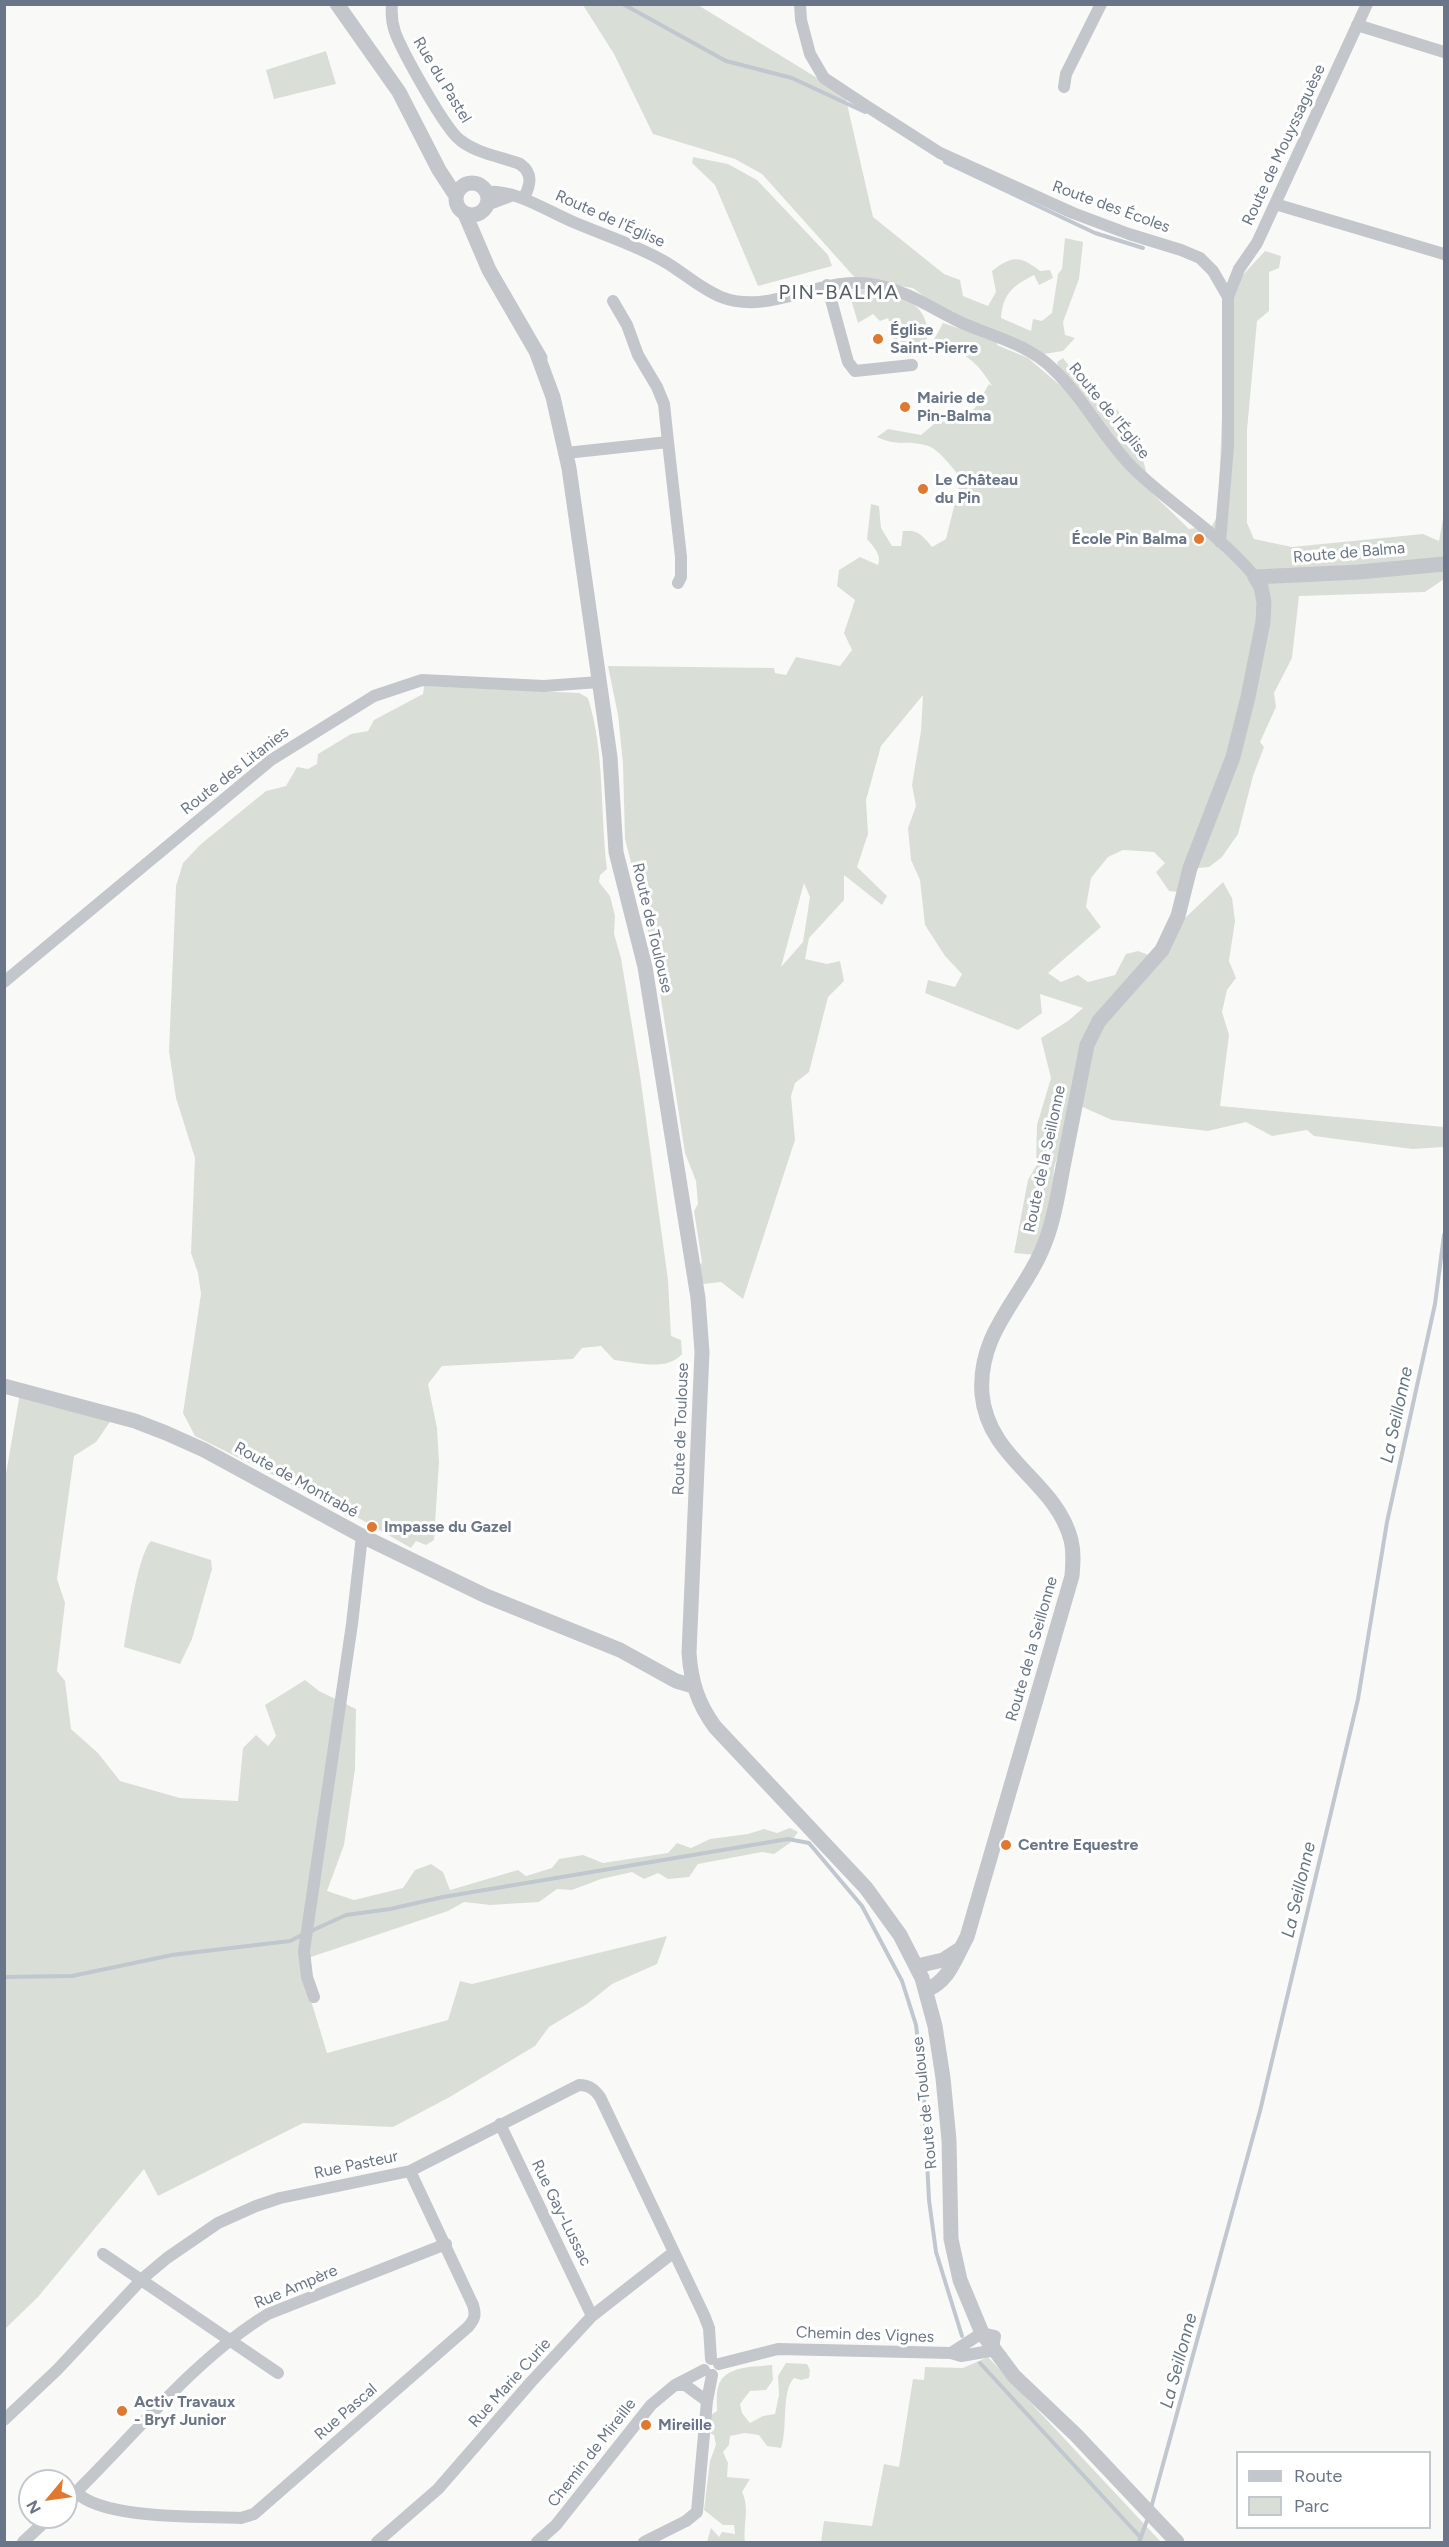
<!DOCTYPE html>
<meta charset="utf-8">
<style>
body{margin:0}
#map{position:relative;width:1449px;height:2547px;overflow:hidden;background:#f9faf8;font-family:Figtree,sans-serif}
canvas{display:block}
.frame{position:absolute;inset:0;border:6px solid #697588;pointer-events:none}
.legend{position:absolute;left:1236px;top:2451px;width:195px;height:78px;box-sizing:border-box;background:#fff;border:2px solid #c3c8cf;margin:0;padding:8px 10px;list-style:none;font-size:18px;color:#697588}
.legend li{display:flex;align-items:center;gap:12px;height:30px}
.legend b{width:30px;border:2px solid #c3c8cf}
.north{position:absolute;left:18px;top:2469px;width:60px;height:60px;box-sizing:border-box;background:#fff;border:2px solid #c3c8cf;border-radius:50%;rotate:241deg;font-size:16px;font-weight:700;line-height:24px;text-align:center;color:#697588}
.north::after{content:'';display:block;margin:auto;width:21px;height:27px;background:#e17830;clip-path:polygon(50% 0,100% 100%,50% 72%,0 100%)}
</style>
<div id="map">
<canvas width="1449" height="2547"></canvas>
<div class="frame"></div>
<ul class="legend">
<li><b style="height:8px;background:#c3c6cb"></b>Route</li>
<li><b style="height:16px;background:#d9dfd7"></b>Parc</li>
</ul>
<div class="north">N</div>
</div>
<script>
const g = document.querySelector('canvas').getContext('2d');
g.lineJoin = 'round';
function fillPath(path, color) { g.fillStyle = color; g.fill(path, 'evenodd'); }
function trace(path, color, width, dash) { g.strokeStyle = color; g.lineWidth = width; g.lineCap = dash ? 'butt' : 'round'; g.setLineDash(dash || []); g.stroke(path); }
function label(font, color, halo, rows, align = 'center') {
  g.font = font + ' Figtree,sans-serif'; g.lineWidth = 6; g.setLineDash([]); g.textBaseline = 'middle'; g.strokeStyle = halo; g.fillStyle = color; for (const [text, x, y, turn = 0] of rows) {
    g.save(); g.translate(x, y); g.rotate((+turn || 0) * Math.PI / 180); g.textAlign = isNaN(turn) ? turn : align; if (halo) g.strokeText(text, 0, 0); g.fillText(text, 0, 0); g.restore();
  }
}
const green = new Path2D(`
 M583 5H698L845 95 873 217 944 274 960 280 963 296 988 306 996 292 992 271C1012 256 1019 255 1040 271L1050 270 1053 278 1039 285 1034 275C1013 286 1003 293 1001 318L1031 331 1033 319 1042 321 1052 313 1058 274 1062 269 1065 238 1083 242 1079 279 1063 322 1065 335 1075 338 1063 351 1044 354C1030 343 1016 338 998 334L997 345 1028 358 1068 392 1057 362 1063 358 1105 413 1117 409 1139 445 1152 493 1189 529 1212 526 1218 515 1227 292 1265 251 1281 256 1279 268 1269 272V311L1257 321 1247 430V523L1254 539 1292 547 1423 534 1439 541 1444 513V579L1425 592 1299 596 1292 658 1274 693 1276 707 1260 742 1264 747 1253 776 1238 834 1222 857 1209 867 1186 869 1180 892 1169 891 1156 872 1165 863 1154 852 1123 850 1108 857 1091 878 1086 907 1101 927 1048 973 1061 982 1078 975 1088 982 1115 975 1126 954 1138 951 1162 960 1184 919 1223 882 1232 898 1235 921 1229 961 1236 978 1227 990 1222 1012 1229 1035 1220 1106 1444 1127 1443 1147 1412 1149 1314 1136 1307 1130 1272 1136 1246 1122 1208 1131 1112 1120 1078 1105 1065 1129 1054 1168 1052 1217 1036 1255 1014 1253 1028 1180 1036 1166 1037 1125 1051 1078 1041 1038 1068 1021 1083 1008 1040 994 1042 1013 1018 1030 925 993 928 980 955 987 962 974 945 956 925 925 920 880 911 860 908 828 916 806 912 785 921 731 923 695 881 746 866 800 868 834 857 867 887 896 882 905 844 875V900L809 938 805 959 827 964 840 961 844 981 828 997 809 1072 795 1083 791 1096 795 1140 743 1299 721 1282 703 1284 699 1266 702 1262 694 1211 698 1204 696 1181 685 1153 659 986 645 917 625 839 623 764 618 715 608 666 774 668 775 673 786 675 796 657 840 666 852 650 844 633 855 600 837 586 839 570 860 557 878 565C882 555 873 546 867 539L871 504 879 506 881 528 892 546H901L903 531C918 529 923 536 932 547L946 539 961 478C952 468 939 448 925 445 906 440 898 447 877 437L888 429 921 435 934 424 967 415 975 408 989 384 992 386C978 362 959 346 931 345L943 323 958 328 961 318 932 303 913 288 857 280 762 174 735 159 653 134 614 54ZM804 883 810 897 803 942 781 967Z
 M326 51 336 84 274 99 266 70Z
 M693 157 728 164 757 180 828 255 832 266 758 286 715 185 692 163Z
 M856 289C892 292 936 299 926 346L898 353 888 318 880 321 873 314 858 323 850 296 851 291Z
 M424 686 579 693 588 698C605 752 600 812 607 869L600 875 599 882 610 896 615 916 614 934 621 958 640 1075 668 1280 671 1336 681 1340 682 1354C667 1372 635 1362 614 1360L601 1346 582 1348 573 1359 442 1366 428 1384 437 1428 439 1462 434 1540 426 1545 416 1541 411 1548 355 1516 195 1436 183 1413 201 1294 198 1273 191 1253 195 1158 176 1098 169 1051 176 886 183 863 201 844 266 791 286 786 297 767 308 769 317 764 318 754 351 734 368 731 374 720 423 694Z
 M20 1393 112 1419 96 1442 74 1456 57 1579 65 1603 57 1671 65 1681 71 1729 98 1753 120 1781 180 1798 238 1801 243 1748 256 1735 268 1746 276 1736 265 1705 305 1680 319 1691 356 1709 355 1769 344 1845 327 1891 354 1900 403 1888 415 1870 431 1864 443 1872 450 1890 518 1870 526 1876 552 1868 559 1859 583 1855 603 1863 668 1853 677 1843 691 1848 710 1839 748 1834 764 1829 777 1833 790 1828 798 1832 790 1843 774 1854 762 1852 698 1864 689 1877 668 1879 658 1873 644 1879 632 1872 601 1879 572 1890 557 1889 539 1902 490 1905 464 1902 448 1911 299 1961 327 2053 448 2020 460 1981 472 1984 667 1936 657 1964 612 1984 587 2004 549 2027 535 2046 448 2098 393 2127 303 2123 158 2196 144 2169 38 2297 5 2329 4 1485Z
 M151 1541 211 1560 212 1569 192 1639 180 1664 124 1647C128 1625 138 1554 151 1541Z
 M988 2357 1161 2542H821L824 2521 872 2526 884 2464 899 2467 913 2379 924 2380 925 2367 963 2368Z
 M786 2363 807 2364 810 2370 809 2378 801 2380 794 2378C781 2391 788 2429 781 2448L767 2446 759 2435 745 2433 730 2436 729 2445 723 2452 728 2463 727 2477 750 2479 742 2492C750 2508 743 2524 745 2542H707L711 2528 719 2537 722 2532 735 2534 734 2525H723L704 2510 710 2461 716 2445 714 2435 710 2433 709 2416 717 2411C717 2403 716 2394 718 2387 724 2365 755 2367 772 2365L773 2380 766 2390 750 2391 740 2404 742 2413 750 2423 763 2416 775 2414 779 2395 778 2376Z`);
const stream = new Path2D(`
 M623 4 726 61 792 78 865 112
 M945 162 1095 233 1143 248
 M309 1932 346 1915 390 1909 443 1897 788 1839 809 1843 862 1906 902 1981 916 2025 923 2082 929 2200 936 2252 962 2336
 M4 1977 72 1976 172 1955 290 1941 302 1935
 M980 2363 1141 2538
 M1151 2508 1260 2111 1358 1699 1387 1522 1435 1304 1444 1235
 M1139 2542 1148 2518`);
const minor = new Path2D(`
 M392 4C391 14 392 23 395 32 402 51 445 129 460 140 476 153 501 157 520 164 534 174 530 185 524 198
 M800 4 801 20 810 54 824 78 868 107 940 153 1073 213 1129 234 1181 250 1200 258 1213 271 1228 297V446L1220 542
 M1357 25 1444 52
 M1064 87 1066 74 1101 4
 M486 192C517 190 543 209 571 221 603 235 637 245 667 263 685 274 701 289 721 297 772 317 823 273 877 285 907 291 933 309 960 322 991 336 1028 344 1053 369 1084 398 1103 438 1133 468 1172 506 1221 535 1255 577
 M1275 204 1444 254
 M487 205 511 196
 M827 285 848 362 855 371 912 365
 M1228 297 1239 269 1257 243 1367 4
 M668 442 681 557V577L678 583
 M566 453 668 442 664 404 657 387 638 355 627 325 613 301
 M4 982 271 760 374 696 422 680 544 686 599 682
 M314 1997 307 1977 304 1951 352 1624 362 1536
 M500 2124 592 2316
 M103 2254 278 2373
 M719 2364 778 2349 951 2353 961 2356 990 2351 993 2348 995 2336 982 2333 951 2353
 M675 2385H685L707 2401
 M4 2420 57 2370 142 2279 167 2258 218 2223 256 2206 280 2198 410 2171 579 2085C589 2085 594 2089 600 2097L704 2315 709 2328 711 2359
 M76 2492C103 2520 202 2516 241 2518L254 2514 468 2327C475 2319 476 2315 473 2305L410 2171
 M66 2502C131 2440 191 2361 268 2314L446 2244
 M23 2542 50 2517
 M377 2542 438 2489 531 2382 592 2316 674 2252
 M537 2542 556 2525 651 2405 675 2385 704 2370
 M644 2542 686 2521 697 2512 707 2401 712 2375`);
const tertiary = new Path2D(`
 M337 4 399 92 439 170 456 196
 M456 199a16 16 0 1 1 32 0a16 16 0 1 1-32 0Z
 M465 214 489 270 540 358
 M536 351 553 397 569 468 610 757 616 852 645 967 698 1298 702 1352 689 1653C691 1682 698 1704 715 1727L866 1888 900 1935 922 1978 935 2026 943 2078 949 2140 951 2239 960 2280 982 2333 1014 2376 1076 2435 1177 2542
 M4 1386 135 1421 166 1433 204 1450 362 1536 486 1596 620 1650 676 1681 693 1686
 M917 1966 943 1960 960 1949
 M926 1990C950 1981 956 1956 967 1937L1072 1576C1073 1564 1074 1552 1071 1540 1056 1481 988 1460 982 1394 977 1329 1028 1294 1047 1237 1056 1213 1059 1187 1064 1162 1072 1123 1079 1084 1087 1045L1099 1021 1162 950 1178 916 1190 868 1233 757 1248 697 1263 622 1264 602 1261 587 1255 577 1359 572 1444 564`);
const markers = [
 [878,339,6,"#e17830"],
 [905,407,6,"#e17830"],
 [923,489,6,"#e17830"],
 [1199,539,6,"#e17830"],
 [372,1527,6,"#e17830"],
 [1006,1845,6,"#e17830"],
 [122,2411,6,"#e17830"],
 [646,2425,6,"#e17830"]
];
const streetNames = [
 ["Rue du Pastel",442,80,59],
 ["Route de Mouyssaguèse",1284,145,-65],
 ["Route des Écoles",1111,207,20],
 ["Route de l'Église",610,219,24],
 ["Route de l'Église",1109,411,51],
 ["Route de Balma",1349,553,-5],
 ["Route des Litanies",235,771,-38],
 ["Route de Toulouse",652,928,77],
 ["Route de la Seillonne",1045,1159,-78],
 ["Route de Toulouse",681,1429,-88],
 ["Route de Montrabé",296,1480,29],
 ["Route de la Seillonne",1032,1649,-74],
 ["Route de Toulouse",925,2103,-96],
 ["Rue Pasteur",356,2165,-12],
 ["Rue Gay-Lussac",561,2213,64],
 ["Rue Ampère",296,2287,-23],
 ["Chemin des Vignes",865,2335,2],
 ["Rue Marie Curie",510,2383,-48],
 ["Rue Pascal",346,2412,-41],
 ["Chemin de Mireille",592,2453,-52]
];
const poiNames = [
 ["Église",890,330],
 ["Saint-Pierre",890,348],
 ["Mairie de",917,398],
 ["Pin-Balma",917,416],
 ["Le Château",935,480],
 ["du Pin",935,498],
 ["École Pin Balma",1187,539,"right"],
 ["Impasse du Gazel",384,1527],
 ["Centre Equestre",1018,1845],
 ["Activ Travaux",134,2402],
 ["- Bryf Junior",134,2420],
 ["Mireille",658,2425]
];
const waterNames = [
 ["La Seillonne",1397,1415,-78],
 ["La Seillonne",1299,1890,-77],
 ["La Seillonne",1179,2361,-75]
];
const quarterNames = [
 ["PIN-BALMA",839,293]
];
fillPath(green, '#d9dfd7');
trace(stream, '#c0c7ce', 4);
trace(minor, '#c3c6cb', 12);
trace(tertiary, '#c3c6cb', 15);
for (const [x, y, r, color] of markers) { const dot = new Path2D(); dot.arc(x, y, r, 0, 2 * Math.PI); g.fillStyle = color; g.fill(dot); trace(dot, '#fff', 2); }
label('16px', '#697588', '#fff', streetNames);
label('bold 16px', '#697588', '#fff', poiNames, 'left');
label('italic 18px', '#657683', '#fff', waterNames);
g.letterSpacing = '1.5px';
label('20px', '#57606d', '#fff', quarterNames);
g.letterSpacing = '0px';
</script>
